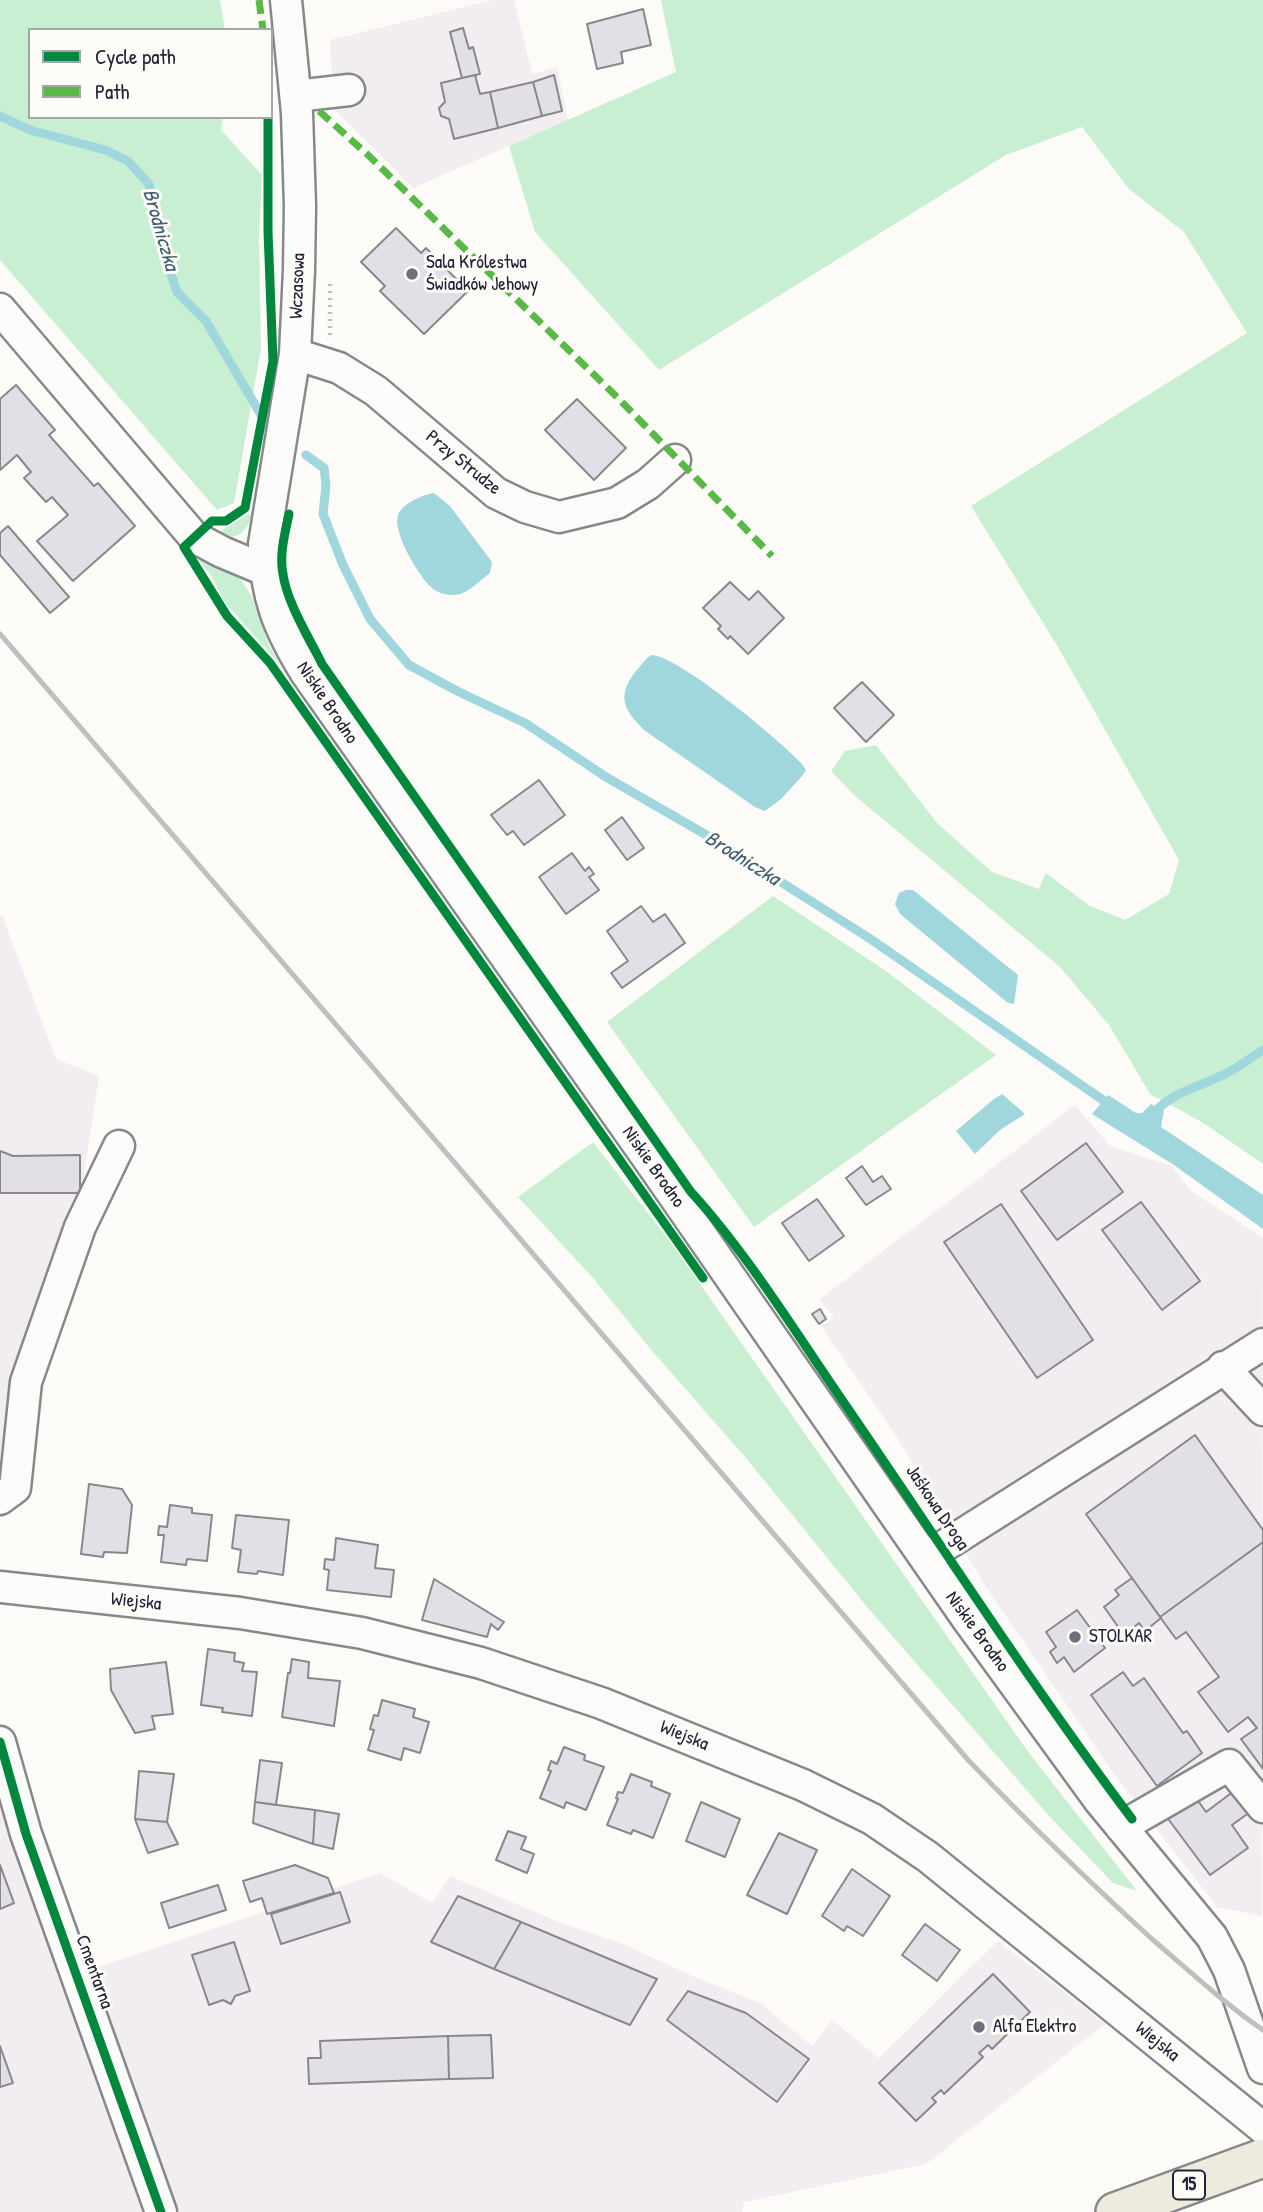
<!DOCTYPE html>
<meta charset="utf-8">
<style>
body{margin:0}
#map{position:relative;width:1263px;height:2212px;overflow:hidden;background:#fcfbf8;font-family:"Patrick Hand",sans-serif}
canvas{display:block}
.legend{position:absolute;left:28px;top:28px;width:245px;height:91px;box-sizing:border-box;background:#fdfcf7;border:2px solid #a5a5ac;margin:0;padding:9px 12px;list-style:none;font-size:21px;color:#22223b}
.legend li{display:flex;align-items:center;gap:14px;height:35px}
.legend b{width:35px;border:2px solid #a5a5ac}
</style>
<div id="map">
<canvas width="1263" height="2212"></canvas>
<ul class="legend">
<li><b style="height:9px;background:#00873e"></b>Cycle path</li>
<li><b style="height:9px;background:#58b947"></b>Path</li>
</ul>
</div>
<script>
const g = document.querySelector('canvas').getContext('2d');
g.lineJoin = 'round';
function fillPath(path, color) { g.fillStyle = color; g.fill(path, 'evenodd'); }
function trace(path, color, width, dash) { g.strokeStyle = color; g.lineWidth = width; g.lineCap = dash ? 'butt' : 'round'; g.setLineDash(dash || []); g.stroke(path); }
function label(font, color, halo, rows, align = 'center') {
  g.font = font + ' "Patrick Hand",sans-serif'; g.lineWidth = 6; g.setLineDash([]); g.textBaseline = 'middle'; g.strokeStyle = halo; g.fillStyle = color; for (const [text, x, y, turn = 0] of rows) {
    g.save(); g.translate(x, y); g.rotate((+turn || 0) * Math.PI / 180); g.textAlign = isNaN(turn) ? turn : align; if (halo) g.strokeText(text, 0, 0); g.fillText(text, 0, 0); g.restore();
  }
}
const built = new Path2D(`
 M492 0H514L532 74 557 67 568 120 413 188 334 109 330 40Z
 M2 915 56 1059 99 1076 81 1194 5 1454 0 1455V917Z
 M1075 1105 1110 1146 1172 1166 1191 1191 1263 1238 1262 1916 1217 1907 1112 1771 986 1587 893 1431 821 1326 834 1317 819 1300Z
 M0 1795 59 1980 380 1873 432 1903 450 1876 554 1920 625 1945 697 1978 760 2003 812 2046 832 2020 879 2058 998 1941 1105 2024 926 2164 744 2202 742 2212H0Z`);
const green = new Path2D(`
 M0 0H220L225 30H30V117H223L221 130 262 175 259 237 261 348 234 503 217 510 0 260Z
 M661 0H1263V1164L1202 1122 1150 1094 1109 1025 1060 967 854 795 831 771 845 751 876 745 938 824 992 872 1039 889 1046 873 1090 906 1125 920 1169 894 1179 860 1058 647 971 506 1247 333 1184 232 1129 189 1082 127 1006 155 659 370 535 232 509 146 676 72Z
 M249 514 252 515C246 536 234 540 214 535Z
 M197 557 226 569 241 580 251 595 269 645 281 666 223 600 212 577Z
 M773 896 886 971 996 1055 754 1227 607 1022Z
 M593 1142 674 1247 1029 1753 1137 1891 1113 1883 1051 1818 868 1608 746 1458 648 1346 593 1278 518 1197Z`);
const water = new Path2D(`
 M434 493 450 506 492 562 490 573C479 581 467 595 453 595 446 595 438 593 432 588 419 577 392 532 398 515 403 503 422 495 434 493Z
 M652 655C680 657 781 741 802 764L806 770 802 776 781 799 765 811 755 807 644 730C624 710 616 696 636 671 642 665 645 658 652 655Z
 M906 890H913L1018 975 1014 1004 1008 1003 900 914 895 904 899 893Z
 M1002 1094 1025 1114 1000 1130 975 1154 956 1131 994 1099Z
 M1108 1095 1136 1113H1142L1151 1104 1164 1111 1161 1127 1263 1195V1229L1174 1165 1092 1114Z`);
const stream = new Path2D(`
 M0 116 30 130 105 150 128 161 149 184 166 259 177 292 206 321 261 415
 M306 455 324 468 326 485 323 514 343 565 370 619 409 665 459 692 525 723 606 777 715 840 872 940 1113 1107
 M1151 1117C1168 1092 1204 1086 1229 1072 1241 1065 1252 1057 1263 1050`);
const building = new Path2D(`
 M643 9 651 45 621 52 623 63 597 69 587 24Z
 M463 28 469 49 473 47 480 74 462 78 450 32Z
 M475 75 480 94 490 92 498 128 454 139 449 119 441 116 439 108 445 102 441 83Z
 M554 75 562 111 542 116 533 82Z
 M533 82 542 116 498 128 490 92Z
 M396 228 421 253 426 248 468 291 424 334 380 291 385 286 361 262Z
 M16 385 55 430 49 435 94 486 98 483 135 526 73 581 37 541 68 515 52 497 46 502 24 478 31 472 17 455 0 470V399Z
 M577 399 626 448 594 480 545 430Z
 M8 526 69 597 50 613 0 555V533Z
 M730 582 749 600 758 591 784 618 748 654 730 636 728 639 718 629 721 626 703 608Z
 M862 682 894 715 866 742 834 708Z
 M539 780 565 815 524 845 513 831 507 835 491 815Z
 M622 817 644 848 627 860 605 830Z
 M572 853 585 871 589 867 594 874 589 877 599 890 566 914 539 877Z
 M641 906 653 922 665 914 685 943 622 988 611 973 628 961 607 931Z
 M1086 1143 1123 1192 1057 1240 1021 1191Z
 M0 1151 13 1156 80 1155V1193H0Z
 M862 1166 873 1182 882 1176 891 1189 866 1205 846 1178Z
 M817 1199 844 1236 809 1261 782 1223Z
 M1141 1202 1200 1281 1162 1310 1102 1230Z
 M1001 1204 1093 1340 1037 1378 944 1242Z
 M820 1309 826 1319 819 1324 812 1314Z
 M1195 1435 1263 1530V1542L1160 1617 1086 1514Z
 M89 1484 122 1489 132 1505 127 1553 104 1552 103 1557 81 1554Z
 M170 1505 192 1508V1513L212 1515 207 1561 187 1559 186 1565 161 1562 164 1535H158L159 1526 167 1527Z
 M236 1515 289 1520 283 1575 258 1571 257 1574 238 1572 241 1550 232 1548Z
 M336 1538 378 1545 375 1568 394 1570 391 1597 327 1590 329 1570 324 1569 325 1559 334 1560Z
 M1263 1542V1769L1241 1739 1257 1728 1248 1717 1228 1732 1198 1692 1219 1677 1186 1632 1176 1639 1160 1617Z
 M1132 1578 1161 1618 1145 1631 1139 1623 1124 1635 1104 1607 1119 1595 1115 1590Z
 M434 1579 504 1622 498 1630 491 1624 487 1637 422 1620Z
 M1077 1610 1105 1648 1074 1672 1064 1657 1057 1663 1050 1652 1056 1647 1046 1632Z
 M208 1649 235 1653 234 1661 244 1663 242 1671 257 1672 252 1716 222 1712 223 1708 201 1705Z
 M292 1659 309 1662 308 1678 340 1681 334 1726 282 1717 288 1673H290Z
 M166 1662 173 1714 152 1716 155 1729 135 1733 111 1690 110 1669Z
 M1123 1672 1133 1686 1144 1678 1183 1733 1187 1731 1202 1753 1157 1786 1091 1695Z
 M382 1700 415 1709 413 1717 429 1722 420 1753 404 1748 401 1760 368 1750 374 1730 370 1729 374 1715 378 1716Z
 M564 1747 585 1755 584 1760 604 1767 586 1810 566 1802 564 1808 540 1798 551 1771 548 1770 551 1761 557 1764Z
 M260 1760 282 1763 276 1805 255 1802Z
 M139 1771 174 1774 167 1822 135 1819Z
 M631 1774 652 1782 651 1786 670 1794 653 1838 633 1830 631 1834 607 1825 618 1799 616 1798 618 1792 623 1793Z
 M1191 1791 1206 1812 1234 1791 1250 1812 1232 1825 1248 1848 1210 1875 1163 1812Z
 M255 1802 315 1810 313 1844 253 1823Z
 M701 1802 740 1819 725 1857 686 1841Z
 M315 1810 339 1814 333 1849 313 1844Z
 M135 1819 167 1822 178 1844 148 1853Z
 M508 1831 526 1837 521 1849 534 1854 527 1873 496 1860Z
 M779 1833 817 1850 787 1914 747 1895Z
 M0 1865 14 1903 0 1909Z
 M295 1865 328 1878 334 1893 267 1914 262 1898 250 1902 243 1881Z
 M852 1869 890 1896 863 1936 847 1926 844 1931 822 1916Z
 M218 1885 226 1910 169 1928 161 1903Z
 M340 1892 350 1922 281 1944 271 1914Z
 M458 1896 521 1922 494 1969 431 1942Z
 M521 1922 657 1979 630 2025 494 1969Z
 M925 1924 960 1950 937 1981 902 1955Z
 M234 1942 250 1991 235 1996 231 2004 223 2000 209 2005 192 1955Z
 M993 1974 1030 2012 992 2049 988 2045 979 2053 983 2057 944 2094 941 2090 932 2098 936 2102 916 2121 879 2083Z
 M688 1991 746 2013 809 2059 777 2102 667 2020Z
 M491 2035 493 2078 449 2079 448 2036Z
 M448 2036 449 2079 309 2084 308 2058H321L320 2041Z
 M0 2046 13 2083 0 2087Z`);
const path = new Path2D(`
 M330 335V284`);
const minor = new Path2D(`
 M286 0 297 113 300 206 299 270 295 354 264 544C266 597 278 628 306 673L656 1170 968 1620 1099 1800 1212 1937 1229 1970 1263 2068
 M296 96 349 90
 M0 309 194 537 222 552 265 570
 M295 354 339 368 376 391 496 493 525 507 559 517 617 503 648 484 675 460
 M1223 1367 1263 1410
 M0 1499 15 1488 26 1382 80 1227 119 1146
 M925 1558 1263 1344
 M0 1587 240 1613 362 1633 481 1663 601 1703 803 1785 872 1819 928 1857 1263 2128
 M0 1742 26 1834 161 2212
 M1121 1827 1229 1765 1263 1807`);
const major = new Path2D(`
 M1115 2212 1263 2158`);
const rail = new Path2D(`
 M0 634 969 1761C1028 1822 1089 1882 1152 1939 1188 1970 1224 2003 1263 2030`);
const quiet = new Path2D(`
 M259 0 263 30
 M319 111 367 154 618 398 772 556`);
const cycleway = new Path2D(`
 M268 117V231L273 361 245 508 226 521H212L184 547 227 616 270 663 703 1278
 M289 514C285 533 279 555 283 574 287 603 309 637 322 664L691 1192C746 1252 794 1330 840 1397 937 1538 1029 1682 1132 1819
 M0 1742 26 1834 161 2212`);
const markers = [
 [412,274,7,"#6e6e7d"],
 [1075,1637,7,"#6e6e7d"],
 [979,2027,7,"#6e6e7d"]
];
const shields = [
 [1189,2185,32]
];
const shieldNames = [
 ["15",1189,2185]
];
const poiNames = [
 ["Sala Królestwa",426,263],
 ["Świadków Jehowy",426,285],
 ["STOLKAR",1089,1637],
 ["Alfa Elektro",993,2027]
];
const streetNames = [
 ["Wczasowa",298,286,-88],
 ["Przy Strudze",463,463,39],
 ["Niskie Brodno",327,703,56],
 ["Niskie Brodno",653,1167,55],
 ["Jaśkowa Droga",937,1508,56],
 ["Wiejska",136,1602,6],
 ["Niskie Brodno",977,1632,54],
 ["Wiejska",684,1736,22],
 ["Cmentarna",94,1972,70],
 ["Wiejska",1157,2042,39]
];
const waterNames = [
 ["Brodniczka",160,230,74],
 ["Brodniczka",742,859,32]
];
fillPath(built, '#f1edf1');
fillPath(green, '#c9efd2');
fillPath(water, '#9fd7dd');
trace(stream, '#9fd7dd', 9);
fillPath(building, '#e3dfe6');
trace(building, '#88888c', 2);
trace(minor, '#88888c', 35);
trace(major, '#88888c', 42);
trace(path, '#bfbfc0', 4.5, [2, 5]);
trace(minor, '#fbfbf9', 30);
trace(major, '#edeade', 37);
trace(rail, '#bfbfc0', 5);
trace(quiet, '#58b947', 7, [14, 7]);
trace(cycleway, '#00873e', 9);
for (const [x, y, r, color] of markers) { const dot = new Path2D(); dot.arc(x, y, r, 0, 2 * Math.PI); g.fillStyle = color; g.fill(dot); trace(dot, '#fdfcf7', 2.5); }
for (const [x, y, w] of shields) { const box = new Path2D(); box.roundRect(x - w / 2, y - 14.5, w, 29, 5); g.fillStyle = '#fdfcf7'; g.fill(box); trace(box, '#22223b', 2); }
label('bold 18px', '#22223b', null, shieldNames);
label('19px', '#22223b', '#fdfcf7', poiNames, 'left');
label('19px', '#22223b', '#fdfcf7', streetNames);
label('italic 21px', '#405c70', '#fdfcf7', waterNames);
</script>
